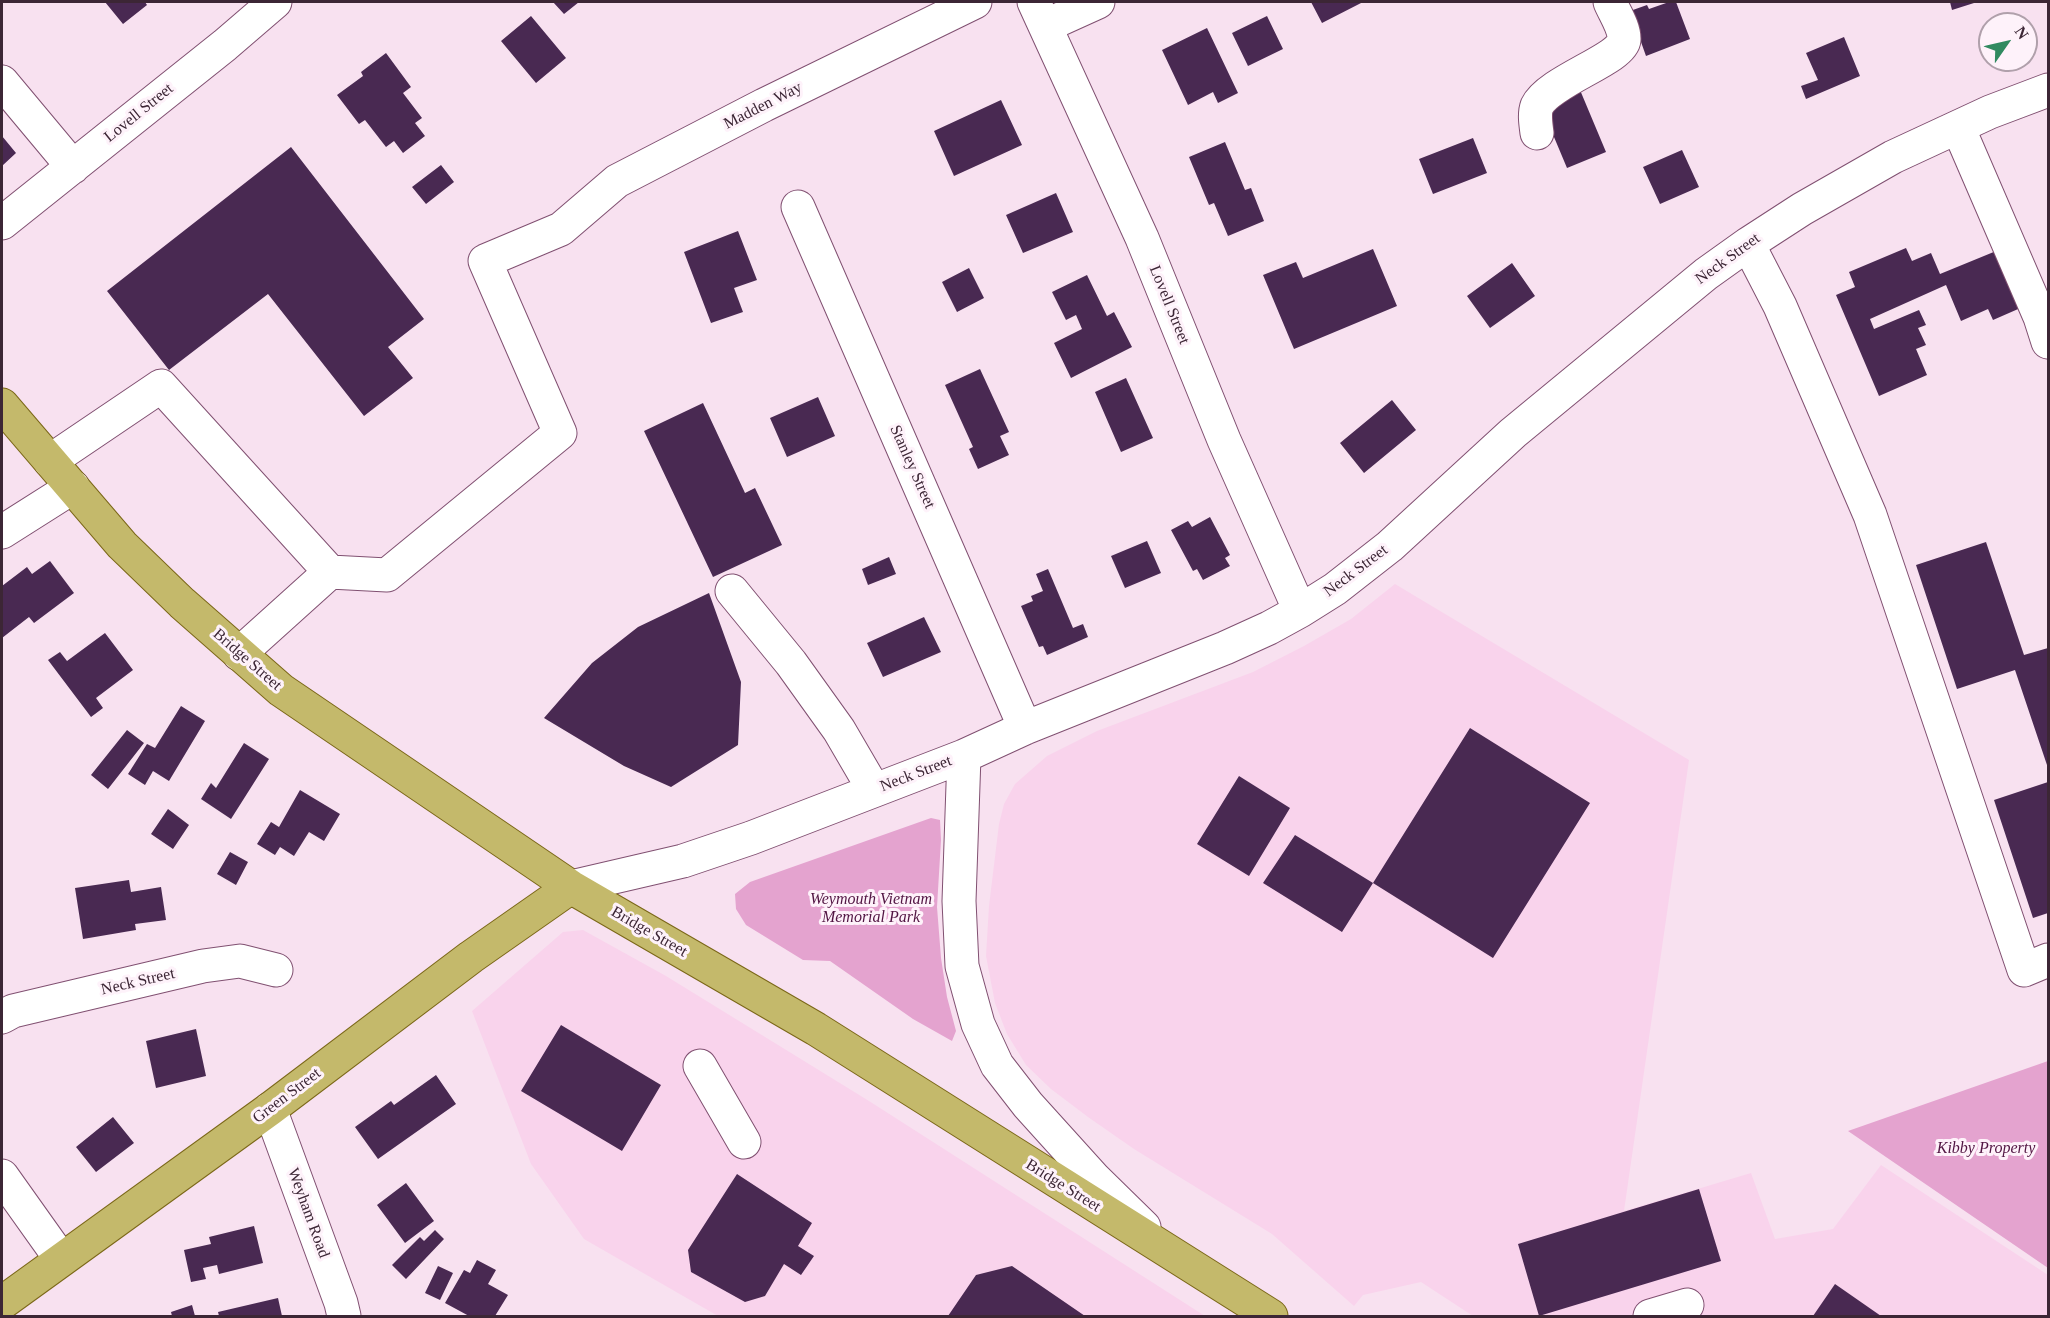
<!DOCTYPE html>
<style>
body{margin:0}
#map{position:relative;width:2050px;height:1318px;overflow:hidden;background:#f8e1f0;font-family:"Times New Roman",serif}
canvas{display:block}
.frame{position:absolute;inset:0;border:3px solid #3c2635;pointer-events:none}
.north{position:absolute;left:1978px;top:12px;width:60px;height:60px;box-sizing:border-box;background:#fef2fa;border:2px solid #b0a0ab;border-radius:50%;rotate:56deg;font-size:16px;font-weight:700;line-height:24px;text-align:center;color:#3c2635}
.north::after{content:'';display:block;margin:auto;width:21px;height:27px;background:#318a60;clip-path:polygon(50% 0,100% 100%,50% 72%,0 100%)}
</style>
<div id="map">
<canvas width="2050" height="1318"></canvas>
<div class="frame"></div>
<div class="north">N</div>
</div>
<script>
const g = document.querySelector('canvas').getContext('2d');
g.lineJoin = 'round';
function fillPath(path, color) { g.fillStyle = color; g.fill(path, 'evenodd'); }
function trace(path, color, width, dash) { g.strokeStyle = color; g.lineWidth = width; g.lineCap = dash ? 'butt' : 'round'; g.setLineDash(dash || []); g.stroke(path); }
function label(font, color, halo, rows, align = 'center') {
  g.font = font + ' "Times New Roman",serif'; g.lineWidth = 6; g.setLineDash([]); g.textBaseline = 'middle'; g.strokeStyle = halo; g.fillStyle = color; for (const [text, x, y, turn = 0] of rows) {
    g.save(); g.translate(x, y); g.rotate((+turn || 0) * Math.PI / 180); g.textAlign = isNaN(turn) ? turn : align; if (halo) g.strokeText(text, 0, 0); g.fillText(text, 0, 0); g.restore();
  }
}
const built = new Path2D(`
 M1395 584 1689 760 1624 1211 1751 1173 1775 1239 1833 1229 1881 1165 2048 1275V1316H1473L1421 1282 1363 1295 1354 1306 1272 1234 1134 1149 1088 1117 1051 1089 1026 1065 1007 1034 995 1003 986 956 989 906 999 824 1004 804 1015 784 1047 756 1097 731 1253 672 1304 646 1351 619Z
 M583 930 666 976 869 1101 1205 1316H718L584 1239 531 1164 472 1011 563 932Z`);
const green = new Path2D(`
 M931 818 940 820 941 840 937 907 941 958 947 997 956 1031 952 1041 913 1019 830 961 803 960 746 925 736 909 735 894 750 882Z
 M2048 1061V1268L1848 1131Z`);
const building = new Path2D(`
 M105 2H145L147 5 123 24Z
 M553 2H579L564 14Z
 M1311 2H1363L1322 23Z
 M1669 2H1676L1690 39 1646 56 1630 11 1647 5 1649 9Z
 M1950 2H1973L1974 3 1952 10Z
 M531 16 566 58 536 83 501 41Z
 M1267 16 1283 49 1248 66 1232 33Z
 M1207 28 1238 93 1218 103 1213 92 1188 105 1162 50Z
 M1844 37 1860 76 1806 99 1801 86 1818 80 1806 53Z
 M386 53 411 87 403 93 422 118 415 123 425 136 403 153 394 141 386 147 365 120 359 124 337 95 363 76 361 72Z
 M1580 90 1606 152 1567 168 1541 106Z
 M1001 100 1022 145 954 176 934 131Z
 M2 136 16 153 2 166Z
 M1473 138 1487 173 1433 194 1419 159Z
 M1225 142 1245 190 1251 188 1264 221 1228 236 1214 203 1209 205 1189 157Z
 M291 147 424 319 388 347 413 378 364 416 268 294 169 370 107 291Z
 M1682 150 1699 187 1660 204 1643 167Z
 M441 165 454 182 426 204 412 187Z
 M1056 193 1073 232 1023 253 1006 215Z
 M738 231 757 280 734 288 743 312 711 323 684 252Z
 M1906 248 1912 261 1931 253 1940 274 2001 249 2025 306 1993 320 1988 309 1961 321 1946 285 1870 319 1874 329 1919 310 1926 325 1918 328 1926 345 1916 349 1927 375 1879 396 1836 295 1855 287 1849 272Z
 M1373 249 1397 306 1294 349 1263 275 1296 262 1303 278Z
 M1512 263 1535 296 1490 328 1467 296Z
 M969 268 984 298 957 312 942 282Z
 M1087 275 1107 316 1114 312 1132 347 1071 378 1054 343 1082 329 1076 315 1066 320 1052 292Z
 M980 369 1009 432 1000 436 1009 455 978 469 969 449 973 447 945 385Z
 M1126 378 1153 438 1121 452 1095 392Z
 M818 397 835 436 787 457 770 418Z
 M1392 400 1416 430 1364 473 1340 443Z
 M703 403 745 493 755 488 782 545 713 577 644 431Z
 M1210 517 1230 555 1225 558 1230 566 1203 580 1197 569 1193 571 1171 530 1188 521 1192 527Z
 M1147 541 1161 573 1125 588 1111 556Z
 M1986 542 2024 655 2048 648V768L2015 670 1957 689 1916 565Z
 M889 557 896 574 868 585 862 569Z
 M50 561 74 593 34 623 29 617 2 638V586L27 567 32 574Z
 M1048 569 1073 628 1083 624 1088 637 1047 655 1043 646 1039 647 1021 606 1033 601 1031 596 1043 591 1036 574Z
 M709 593 741 682 738 745 671 787 624 766 544 718 592 663 638 627Z
 M924 617 941 652 883 677 867 643Z
 M105 633 133 670 96 698 103 708 91 717 48 660 60 652 67 661Z
 M181 706 205 721 169 781 153 771 145 785 128 774 147 744 155 748Z
 M1470 728 1590 803 1493 958 1373 883Z
 M127 730 144 743 108 789 91 775Z
 M244 743 269 759 231 819 201 799 211 783 216 788Z
 M1239 776 1290 808 1249 876 1197 844Z
 M2048 782V913L2033 918 1994 800Z
 M300 790 340 814 324 841 309 832 294 856 280 847 275 855 257 844 271 822 279 827Z
 M168 809 189 825 173 849 151 834Z
 M1295 835 1373 883 1342 932 1263 883Z
 M230 852 248 862 236 885 217 874Z
 M129 880 131 892 161 887 166 920 135 924 136 930 83 939 75 888Z
 M561 1025 661 1085 622 1151 521 1091Z
 M196 1029 206 1076 156 1088 146 1041Z
 M436 1075 456 1104 378 1159 355 1127 391 1101 394 1105Z
 M113 1117 134 1143 96 1172 76 1147Z
 M737 1174 812 1223 798 1246 814 1256 801 1275 784 1264 765 1296 745 1302 691 1272 688 1250Z
 M406 1183 434 1221 405 1243 377 1205Z
 M1699 1189 1721 1261 1539 1316 1518 1244Z
 M254 1226 263 1263 219 1274 217 1265 203 1268 206 1279 191 1282 184 1250 211 1244 209 1237Z
 M435 1230 444 1239 406 1279 392 1265 420 1237 424 1241Z
 M477 1260 496 1270 488 1284 508 1295 495 1316H469L445 1303 464 1270 470 1273Z
 M438 1266 453 1273 440 1300 425 1293Z
 M1012 1266 1085 1316H948L976 1275Z
 M1835 1284 1881 1316H1813Z
 M278 1298 282 1316H219L218 1312Z
 M192 1305 195 1316H172L171 1312Z`);
const minor = new Path2D(`
 M1034 2 1142 238 1224 440 1300 611
 M1045 26 1098 2
 M2 82 73 167
 M1958 127 2040 317 2048 342
 M1537 133C1536 125 1534 114 1537 106 1549 81 1622 59 1624 40 1625 28 1614 12 1610 2
 M798 207 1025 728
 M2 223 225 45 275 2
 M1748 244 1780 306 1870 515 2024 970 2048 960
 M50 461 161 386 330 572
 M2 532 73 487
 M732 591 791 663 839 730 874 790
 M239 654 330 572 387 575 560 433 485 261 561 229 617 181 764 105 975 2
 M964 756 959 901 962 966 978 1024 997 1065 1028 1105 1094 1178 1144 1227
 M571 887 683 861 751 838 964 756 1025 728 1225 648 1269 628 1300 611 1335 589 1390 546 1513 433 1706 274 1748 244 1802 209 1893 157 1990 112 2048 90
 M2 1017 13 1011 203 966 240 961 276 970
 M700 1066 744 1142
 M270 1109 341 1303 344 1316
 M2 1176 61 1259
 M1650 1316 1687 1305`);
const major = new Path2D(`
 M2 405 122 545 182 603 281 690 571 887 816 1029 1271 1316
 M2 1303 270 1109 471 957 571 887`);
const streetNames = [
 ["Madden Way",763,106,-27],
 ["Lovell Street",139,113,-39],
 ["Neck Street",1728,259,-36],
 ["Lovell Street",1169,305,68],
 ["Stanley Street",912,467,66],
 ["Neck Street",1356,571,-37],
 ["Bridge Street",247,660,41],
 ["Neck Street",916,774,-21],
 ["Bridge Street",649,932,30],
 ["Neck Street",138,982,-13],
 ["Green Street",287,1096,-37],
 ["Bridge Street",1063,1186,32],
 ["Weyham Road",308,1213,70]
];
const parkNames = [
 ["Weymouth Vietnam",871,900],
 ["Memorial Park",871,918],
 ["Kibby Property",1986,1149]
];
fillPath(built, '#f9d3ec');
fillPath(green, '#e4a3cf');
fillPath(building, '#492952');
trace(minor, '#805071', 35);
trace(major, '#7b6718', 35);
trace(minor, '#fff', 33);
trace(major, '#c4b96b', 33);
label('16px', '#3c2635', '#fef2fa', streetNames);
label('italic 16px', '#521543', '#fef2fa', parkNames);
</script>
